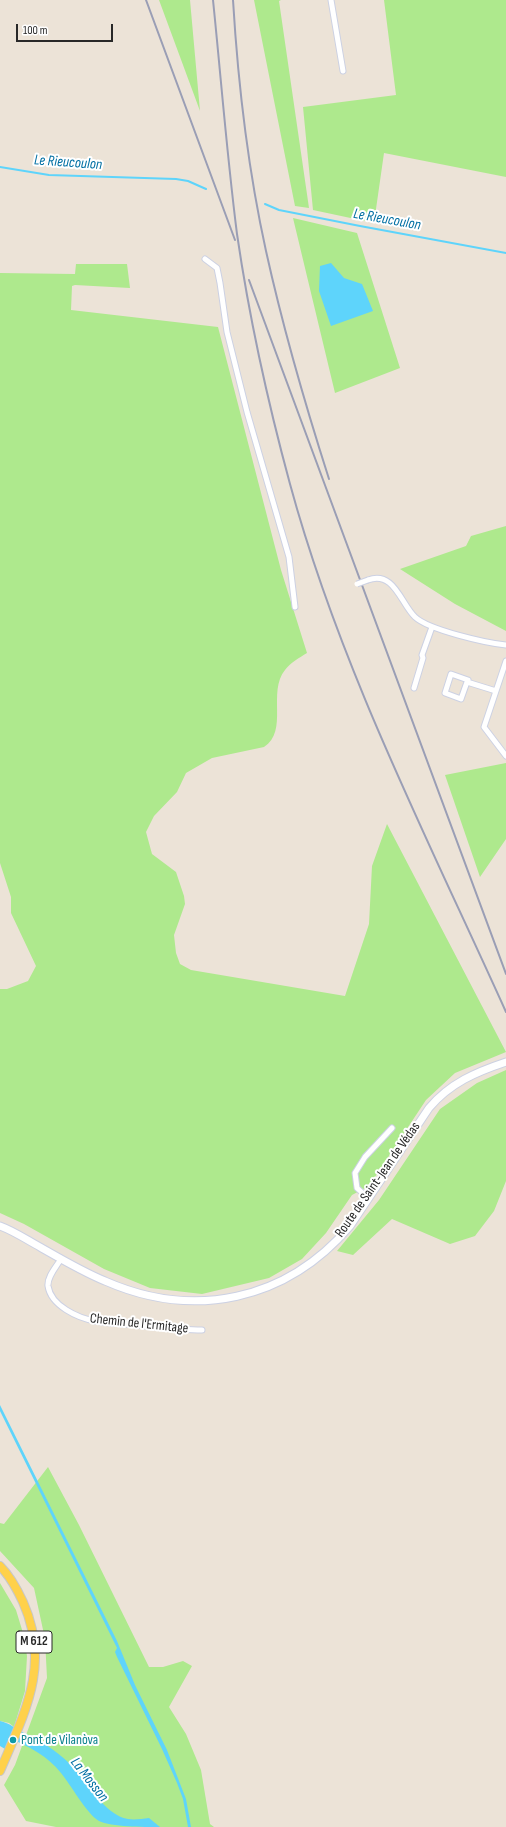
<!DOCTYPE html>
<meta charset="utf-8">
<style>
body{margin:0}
#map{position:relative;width:506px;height:1827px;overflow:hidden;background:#ece3d7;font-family:"Sofia Sans Condensed",sans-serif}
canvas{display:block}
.scale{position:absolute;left:16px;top:24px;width:97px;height:18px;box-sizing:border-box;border:2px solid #282828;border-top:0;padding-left:5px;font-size:12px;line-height:14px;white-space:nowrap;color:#282828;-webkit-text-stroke:3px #fff;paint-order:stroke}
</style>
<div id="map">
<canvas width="506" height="1827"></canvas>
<div class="scale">100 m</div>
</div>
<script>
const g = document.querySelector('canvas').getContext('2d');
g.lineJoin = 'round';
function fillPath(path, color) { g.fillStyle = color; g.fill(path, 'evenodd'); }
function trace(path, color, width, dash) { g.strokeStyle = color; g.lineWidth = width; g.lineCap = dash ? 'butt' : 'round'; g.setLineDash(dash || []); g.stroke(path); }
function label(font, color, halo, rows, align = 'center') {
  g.font = font + ' "Sofia Sans Condensed",sans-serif'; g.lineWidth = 4; g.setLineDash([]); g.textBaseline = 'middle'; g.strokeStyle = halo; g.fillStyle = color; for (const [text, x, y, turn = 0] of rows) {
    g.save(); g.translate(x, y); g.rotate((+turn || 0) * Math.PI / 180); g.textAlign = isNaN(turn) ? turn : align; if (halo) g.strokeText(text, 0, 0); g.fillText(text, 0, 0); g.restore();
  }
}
const green = new Path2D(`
 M159 0H190L200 111Z
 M254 0H281L279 1 309 208 295 206Z
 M384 0H506V177L384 153 374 223 313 210 303 107 396 95Z
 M293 218 357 233 400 368 335 393Z
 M76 264H127L130 288 75 285 72 286 71 310 218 327 281 570 307 653C299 658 291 662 285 670 267 692 289 731 264 747L212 758 186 773 177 792 154 816 146 832 152 854 176 872 184 896 185 904 174 935 176 953 180 964 191 970 345 996 369 924 372 866 387 824 506 1052 455 1073 426 1100 369 1186 352 1195 326 1233 302 1259 269 1278 202 1294 150 1288 104 1269 24 1224 0 1213V989H7L28 981 36 966 11 913V897L0 863V273L75 274Z
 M506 526V631L455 604 400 569 466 546 471 536Z
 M506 763V839L480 877 445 775Z
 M506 1070V1181L494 1211 475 1236 450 1244 392 1219 353 1255 337 1251 379 1200 440 1109 477 1083Z
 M48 1467 79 1525 149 1667H163L183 1661 192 1666 169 1707 186 1734 201 1770 210 1824 214 1827H56L26 1821 4 1785 15 1765 47 1678 45 1639 34 1588 0 1551V1523L4 1524Z
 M0 1583 16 1610 23 1633 27 1656 25 1691 14 1727 9 1723 0 1721Z`);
const water = new Path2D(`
 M331 263 344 278 362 284 373 311 331 326 319 291 320 266Z
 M0 1405 117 1641 135 1685 167 1750 186 1799 191 1827H188L183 1799 177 1783 162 1749 117 1657 115 1652 117 1648 0 1411Z
 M0 1721C10 1723 15 1729 24 1733 42 1741 55 1750 69 1763 86 1780 104 1815 128 1819 134 1820 142 1819 149 1818L160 1827C144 1827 111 1827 99 1821 86 1813 71 1785 61 1773 48 1756 29 1747 10 1738L5 1749 0 1746Z`);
const stream = new Path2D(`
 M0 167 49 175 176 179 188 181 206 189
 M265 204 279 210 360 226 506 253`);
const minor = new Path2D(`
 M331 0 343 71
 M205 259 217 268 220 283 227 332 247 412 289 557 295 607
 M368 580C394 570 401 604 415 617 429 630 486 643 506 645
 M506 661 484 727 506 756
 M467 682 468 680 451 674 445 693 461 699 467 682 496 691
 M414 688 423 658 422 655 432 627
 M369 1199 357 1188 355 1173 365 1157 392 1128
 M61 1259C56 1267 47 1277 48 1286 51 1306 78 1318 95 1321 108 1323 122 1324 135 1325 157 1327 180 1330 202 1330`);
const tertiary = new Path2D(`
 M0 1226C14 1231 27 1240 40 1247 61 1259 83 1272 105 1281 194 1320 286 1301 350 1226L429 1108C450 1083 476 1072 506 1062`);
const primary = new Path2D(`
 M0 1566C10 1576 17 1589 23 1602 51 1665 25 1712 0 1771`);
const rail = new Path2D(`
 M146 0 235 240
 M213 0C221 78 227 156 237 234 249 316 268 403 290 484 340 668 428 839 506 1012
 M233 0C238 84 248 169 266 251 283 328 305 404 329 479
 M249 280 506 974`);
const minorBridge = new Path2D(`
 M357 584 368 580`);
const markers = [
 [13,1740,4,"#0f9aa8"]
];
const shields = [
 [34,1642,36]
];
const shieldNames = [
 ["M 612",34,1642]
];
const streetNames = [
 ["Route de Saint-Jean de Védas",378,1180,-55],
 ["Chemin de l'Ermitage",139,1324,6]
];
const cultureNames = [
 ["Pont de Vilanòva",21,1740]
];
const waterNames = [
 ["Le Rieucoulon",68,163,4],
 ["Le Rieucoulon",387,220,10],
 ["La Mosson",89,1780,52]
];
fillPath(green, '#aee98d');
fillPath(water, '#5ed4fb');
trace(stream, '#5ed4fb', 2);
trace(minor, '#ccd1e3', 7);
trace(tertiary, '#ccd1e3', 9);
trace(primary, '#c7c7c7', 10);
trace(minor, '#fff', 5);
trace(tertiary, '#fff', 7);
trace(primary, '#ffd14a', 8);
trace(rail, '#9a9eb5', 2);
trace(minorBridge, '#ccd1e3', 7, []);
trace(minorBridge, '#fff', 5);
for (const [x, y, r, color] of markers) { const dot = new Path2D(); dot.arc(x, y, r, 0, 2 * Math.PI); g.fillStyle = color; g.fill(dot); trace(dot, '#fff', 1.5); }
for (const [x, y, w] of shields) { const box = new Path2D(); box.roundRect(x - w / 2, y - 11, w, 22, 3); g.fillStyle = '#fff'; g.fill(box); trace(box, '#282828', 1); }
label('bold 13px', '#282828', null, shieldNames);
label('14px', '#282828', '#fff', streetNames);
label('14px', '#0d838f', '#fff', cultureNames, 'left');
label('italic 15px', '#006fa3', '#fff', waterNames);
</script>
